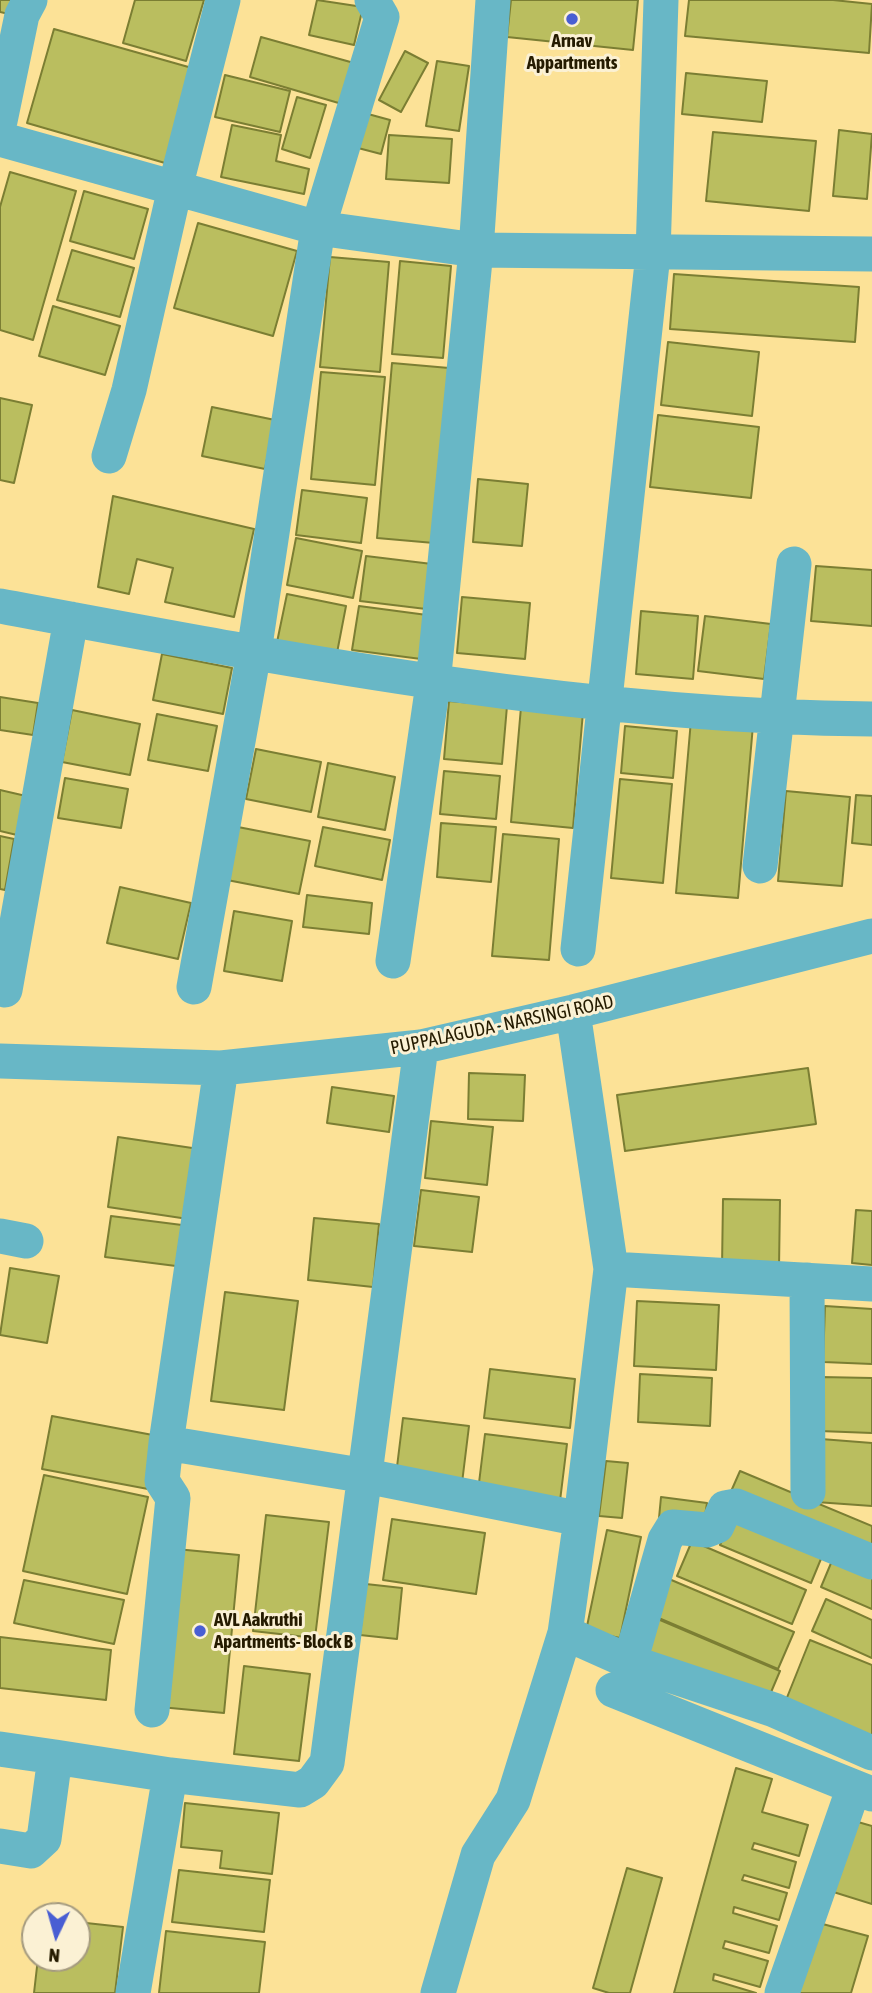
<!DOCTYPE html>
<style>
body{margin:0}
#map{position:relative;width:872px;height:1993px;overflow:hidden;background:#fce297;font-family:"Asap Condensed",sans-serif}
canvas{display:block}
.north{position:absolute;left:21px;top:1902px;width:70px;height:70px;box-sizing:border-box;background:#fbf1d4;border:2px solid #a59b7f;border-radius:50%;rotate:185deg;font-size:19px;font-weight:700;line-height:28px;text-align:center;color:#251b00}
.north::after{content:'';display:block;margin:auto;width:24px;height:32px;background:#495ed3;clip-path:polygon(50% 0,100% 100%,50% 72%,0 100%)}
</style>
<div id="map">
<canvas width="872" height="1993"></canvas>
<div class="north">N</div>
</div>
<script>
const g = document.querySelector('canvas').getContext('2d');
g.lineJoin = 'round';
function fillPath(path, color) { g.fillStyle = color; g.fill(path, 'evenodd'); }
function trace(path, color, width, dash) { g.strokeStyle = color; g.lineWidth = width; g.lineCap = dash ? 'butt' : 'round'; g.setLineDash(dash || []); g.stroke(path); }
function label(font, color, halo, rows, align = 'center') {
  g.font = font + ' "Asap Condensed",sans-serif'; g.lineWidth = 6; g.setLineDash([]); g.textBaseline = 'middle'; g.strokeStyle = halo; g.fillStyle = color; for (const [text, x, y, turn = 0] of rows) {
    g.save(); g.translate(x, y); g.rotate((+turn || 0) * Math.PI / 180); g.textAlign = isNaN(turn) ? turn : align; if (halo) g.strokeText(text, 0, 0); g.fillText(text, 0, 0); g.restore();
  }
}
const building = new Path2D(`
 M0 0H16L13 15 0 12Z
 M135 0H204L186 61 123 43Z
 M317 0 363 7 354 45 309 35Z
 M511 0H638L633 50 507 37Z
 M689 0H833L872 4 869 53 685 36Z
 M54 29 192 68 165 163 27 123Z
 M261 37 354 63 342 104 250 77Z
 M405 51 428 63 401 112 379 100Z
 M437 61 469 66 459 131 426 126Z
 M686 73 767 81 762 122 682 114Z
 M225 75 290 91 280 132 215 117Z
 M297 97 326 105 310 158 282 149Z
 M368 114 390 120 381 154 358 148Z
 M232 125 281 135 276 161 309 169 304 194 221 177Z
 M839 130 872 134 867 199 833 196Z
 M713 132 816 141 809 211 706 201Z
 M389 135 452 139 449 183 386 179Z
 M10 172 76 191 33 340 0 330V207Z
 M84 191 148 209 134 259 70 241Z
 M198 223 297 251 273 336 174 308Z
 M72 250 134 268 120 317 57 300Z
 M330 257 389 262 380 372 320 367Z
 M400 261 451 266 443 358 392 354Z
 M674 274 859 287 855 342 670 329Z
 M53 306 120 326 105 375 39 356Z
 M668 342 759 352 752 416 661 405Z
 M392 363 449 368 434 543 377 538Z
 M321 372 385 377 375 485 311 479Z
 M0 398 32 405 14 483 0 480Z
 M212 407 275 420 265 469 202 456Z
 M658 415 759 427 751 498 650 487Z
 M478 479 528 484 522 546 473 542Z
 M302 490 367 498 361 543 296 535Z
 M113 496 254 529 234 617 165 602 173 568 137 559 129 594 98 587Z
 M296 538 362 551 353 598 287 585Z
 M366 556 432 564 426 609 360 601Z
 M816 566 872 570V626L811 621Z
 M287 594 346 606 336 658 276 647Z
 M462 597 530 603 525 659 457 653Z
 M359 606 427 615 421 659 352 650Z
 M641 611 698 616 693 679 636 674Z
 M705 616 771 624 764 679 698 671Z
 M162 654 232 668 223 714 153 700Z
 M0 697 38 703 33 735 0 730Z
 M449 701 507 706 502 764 444 759Z
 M521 707 583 712 573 828 511 822Z
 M72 710 140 724 130 775 62 762Z
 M157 714 217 726 208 771 148 760Z
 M691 720 753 725 738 898 676 893Z
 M625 726 677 731 673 778 621 773Z
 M256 749 321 762 311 812 246 799Z
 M328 763 395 777 385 830 318 817Z
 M444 771 500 776 496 819 440 814Z
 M65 778 128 789 121 828 58 818Z
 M620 779 672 784 663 883 611 878Z
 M0 790 26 796 17 835 0 831Z
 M786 791 850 797 842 886 778 881Z
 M856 795 872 796V845L852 843Z
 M441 823 496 827 491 882 437 877Z
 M238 827 310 841 299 894 227 880Z
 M323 827 390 840 382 880 315 866Z
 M503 834 559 839 549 960 492 956Z
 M0 836 14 839 5 890 0 889Z
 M120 887 191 903 178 959 107 943Z
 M307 895 372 903 369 934 303 927Z
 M234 911 292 921 282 981 224 971Z
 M808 1068 816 1124 625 1151 617 1095Z
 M469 1073 525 1075 523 1121 468 1119Z
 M332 1087 394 1096 389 1132 327 1123Z
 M431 1121 493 1127 487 1185 425 1178Z
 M118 1137 199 1149 188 1219 108 1207Z
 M421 1190 479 1197 472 1252 414 1246Z
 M723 1199 780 1200 779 1268 722 1267Z
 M856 1210 872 1211V1265L852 1263Z
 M111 1216 182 1225 176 1266 105 1257Z
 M314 1218 379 1224 373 1287 308 1280Z
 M10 1268 59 1276 47 1343 0 1335Z
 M225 1292 298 1301 284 1410 211 1401Z
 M637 1301 719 1305 716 1370 634 1366Z
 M825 1306 872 1309V1364L823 1362Z
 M490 1369 575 1379 570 1428 484 1418Z
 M640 1374 712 1378 710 1426 638 1422Z
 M821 1377 872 1378V1433L819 1431Z
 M52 1416 158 1436 148 1489 42 1469Z
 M403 1418 469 1426 462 1483 396 1475Z
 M485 1434 567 1444 560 1501 478 1491Z
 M821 1439 872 1443V1506L816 1502Z
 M606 1461 628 1463 622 1518 599 1516Z
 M740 1471 872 1526V1556L729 1496Z
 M44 1475 148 1497 127 1594 23 1571Z
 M661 1497 707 1503 704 1523 659 1518Z
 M266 1515 329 1522 315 1638 253 1631Z
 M733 1515 823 1554 811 1583 720 1545Z
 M392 1519 485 1533 476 1594 383 1580Z
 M607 1530 641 1537 620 1638 586 1631Z
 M692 1541 806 1590 792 1624 677 1576Z
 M176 1549 239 1555 224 1713 160 1707Z
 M834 1556 872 1572V1609L821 1587Z
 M669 1579 794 1632 778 1669 654 1616Z
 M24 1580 124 1600 114 1644 14 1623Z
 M366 1584 402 1588 397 1639 360 1635Z
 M826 1599 872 1620V1658L812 1631Z
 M653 1617 780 1671 766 1704 640 1650Z
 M0 1637 111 1650 106 1700 0 1688Z
 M810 1640 872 1665V1745L782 1710Z
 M244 1666 310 1674 299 1761 234 1754Z
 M736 1768 772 1779 762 1812 808 1825 799 1856 754 1843 752 1849 796 1862 789 1888 744 1875 742 1880 787 1893 779 1920 734 1907 733 1913 777 1926 769 1953 725 1941 723 1948 768 1961 760 1987 714 1974 713 1980 756 1993H674Z
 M185 1803 279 1813 272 1874 220 1868 222 1851 181 1847Z
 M851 1820 872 1826V1904L827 1890Z
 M627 1868 662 1878 630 1993H609L593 1988Z
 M179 1870 270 1880 264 1932 172 1922Z
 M77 1922 123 1927 115 1993H34L38 1958H77Z
 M815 1922 868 1936 851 1993H795Z
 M166 1931 265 1942 259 1993H159Z`);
const minor = new Path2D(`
 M0 121 22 15 30 0
 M0 139 318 228 476 250 872 254
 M109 456 129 390 175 188 223 0
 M0 606C289 660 577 716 872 719
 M760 866 794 564
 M578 949 653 254 661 0
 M393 961 433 684 476 250 493 0
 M194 987 254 652 318 228 382 17 372 0
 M5 990 71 619
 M0 1061 221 1068 421 1047 573 1012 872 936
 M0 1236 26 1241
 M611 1269 872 1284
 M807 1280 808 1492
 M166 1443 366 1476 581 1519
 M565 1633 630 1662 774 1710 872 1753
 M630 1662 665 1540 673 1527 707 1530 717 1526 725 1508 736 1506 872 1562
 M613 1690 872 1794
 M152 1710 173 1498 162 1481 166 1443 221 1068
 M0 1749 55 1757
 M0 1846 31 1851 44 1839 55 1757 170 1775
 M133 1993 170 1775 300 1790 313 1782 327 1763 421 1047
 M438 1993 478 1855 513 1800 565 1633 581 1519 611 1269 573 1012
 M782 1993 854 1787`);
const markers = [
 [572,19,7,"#495ed3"],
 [200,1631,7,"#495ed3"]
];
const poiNames = [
 ["Arnav",572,41],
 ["Appartments",572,63],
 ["AVL Aakruthi",214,1620,"left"],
 ["Apartments- Block B",214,1642,"left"]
];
const streetNames = [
 ["PUPPALAGUDA - NARSINGI ROAD",502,1025,-12]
];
fillPath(building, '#babe5f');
trace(building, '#7b7e33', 2);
trace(minor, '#68b7c6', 35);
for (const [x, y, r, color] of markers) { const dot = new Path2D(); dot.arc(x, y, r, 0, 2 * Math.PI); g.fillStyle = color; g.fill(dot); trace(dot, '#fbf1d4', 2.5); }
label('bold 19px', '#251b00', '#fbf1d4', poiNames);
label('19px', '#251b00', '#fbf1d4', streetNames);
</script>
